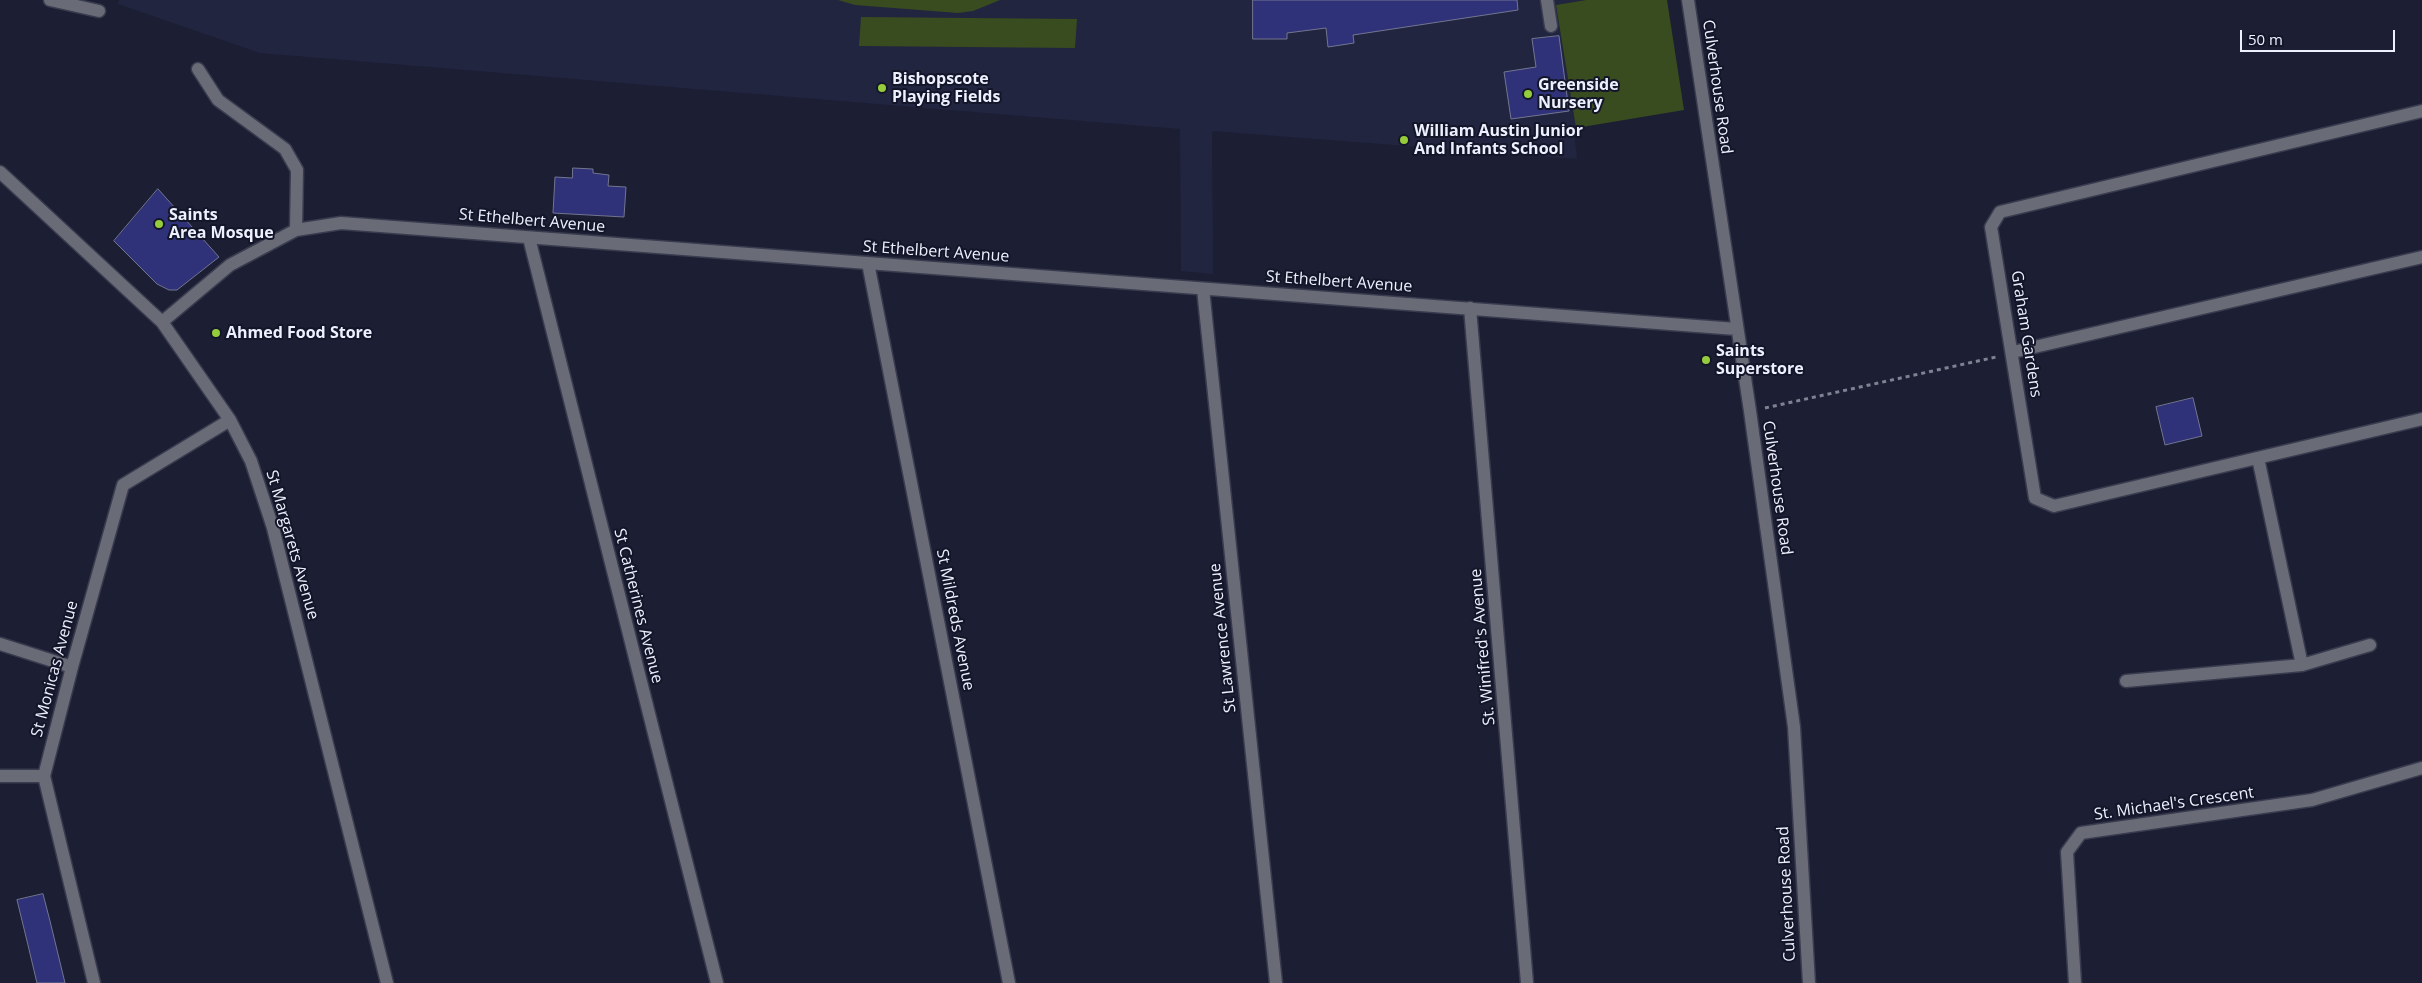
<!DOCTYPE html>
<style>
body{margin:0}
#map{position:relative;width:2422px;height:983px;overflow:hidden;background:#1c1e33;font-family:"Open Sans",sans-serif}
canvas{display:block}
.scale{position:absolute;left:2240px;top:30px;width:155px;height:22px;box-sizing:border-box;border:2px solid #edf0fe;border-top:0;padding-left:6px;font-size:15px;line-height:18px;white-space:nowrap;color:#edf0fe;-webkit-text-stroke:4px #131529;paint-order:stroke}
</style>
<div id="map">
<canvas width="2422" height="983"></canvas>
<div class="scale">50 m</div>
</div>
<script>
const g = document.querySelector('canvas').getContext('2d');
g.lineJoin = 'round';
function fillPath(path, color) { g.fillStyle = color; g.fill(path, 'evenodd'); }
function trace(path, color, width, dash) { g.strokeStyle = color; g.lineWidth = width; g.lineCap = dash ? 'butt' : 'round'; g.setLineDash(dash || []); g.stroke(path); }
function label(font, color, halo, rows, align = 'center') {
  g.font = font + ' "Open Sans",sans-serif'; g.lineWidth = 4; g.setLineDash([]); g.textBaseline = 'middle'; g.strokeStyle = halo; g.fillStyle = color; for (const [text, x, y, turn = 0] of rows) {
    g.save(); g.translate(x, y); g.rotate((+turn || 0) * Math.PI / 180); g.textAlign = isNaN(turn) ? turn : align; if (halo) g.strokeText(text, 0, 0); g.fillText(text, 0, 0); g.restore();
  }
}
const built = new Path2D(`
 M119 0H1586L1556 5 1576 128 1574 130 1577 159 1212 131 1213 274 1181 271 1180 129 260 53 118 4Z`);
const green = new Path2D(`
 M838 0H1000L973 11 958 13 855 5Z
 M1586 0H1667L1684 110 1576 128 1556 5Z
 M861 17 1077 19 1075 48 859 46Z`);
const building = new Path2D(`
 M1253 0H1517L1518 10 1353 35 1354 43 1328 47 1326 28 1287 33V39H1253Z
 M1559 36 1569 111 1511 119 1504 72 1536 67 1532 39Z
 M573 168 593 169V173L609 175 608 186 626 187 624 217 553 213 555 177 572 178Z
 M158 189 219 257 177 290H169L157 284 114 241Z
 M2193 398 2202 436 2165 445 2156 407Z
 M43 894 50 921 65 983H37L27 941 17 900Z`);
const path = new Path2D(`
 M1765 408 1996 357`);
const minor = new Path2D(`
 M50 0 99 11
 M1547 0 1551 26
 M1688 0 1750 411 1794 727 1809 983
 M198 69 218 100 285 149 297 170 296 230
 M2422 111 2000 212 1991 227 2035 498 2054 506 2422 419
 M0 172 162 322 230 420 251 461 273 528 387 983
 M529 238 717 983
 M868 263 1009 983
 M1203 289 1276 983
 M1470 308 1527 983
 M162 322 230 265 296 230 341 223 1736 329
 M2013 352 2422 257
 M2258 458 2302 665
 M0 644 72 667
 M2126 681 2302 665 2370 645
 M0 776H44
 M94 983 44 776 72 667 123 485 230 420
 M2075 983 2067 852 2081 833 2312 800 2422 768`);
const markers = [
 [882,88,5,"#94cc3c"],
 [1528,94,5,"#94cc3c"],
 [1404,140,5,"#94cc3c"],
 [159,224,5,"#94cc3c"],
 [216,333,5,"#94cc3c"],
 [1706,360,5,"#94cc3c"]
];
const poiNames = [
 ["Bishopscote",892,79],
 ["Playing Fields",892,97],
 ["Greenside",1538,85],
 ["Nursery",1538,103],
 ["William Austin Junior",1414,131],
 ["And Infants School",1414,149],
 ["Saints",169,215],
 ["Area Mosque",169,233],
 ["Ahmed Food Store",226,333],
 ["Saints",1716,351],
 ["Superstore",1716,369]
];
const streetNames = [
 ["Culverhouse Road",1717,87,82],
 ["St Ethelbert Avenue",532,221,5],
 ["St Ethelbert Avenue",936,252,4],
 ["St Ethelbert Avenue",1339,282,4],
 ["Graham Gardens",2026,334,81],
 ["Culverhouse Road",1777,488,82],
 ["St Margarets Avenue",292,545,74],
 ["St Catherines Avenue",638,606,76],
 ["St Mildreds Avenue",955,620,79],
 ["St Lawrence Avenue",1223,638,-96],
 ["St. Winifred's Avenue",1483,647,-95],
 ["St Monicas Avenue",55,669,-75],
 ["St. Michael's Crescent",2174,804,-8],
 ["Culverhouse Road",1787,894,-93]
];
fillPath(built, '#222540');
fillPath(green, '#394c1f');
fillPath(building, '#2f3179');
trace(building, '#727690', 1);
trace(minor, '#393b4f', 15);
trace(path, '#808294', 3, [4, 4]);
trace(minor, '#696b76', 12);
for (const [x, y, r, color] of markers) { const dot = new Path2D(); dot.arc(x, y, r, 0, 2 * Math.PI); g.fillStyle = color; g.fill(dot); trace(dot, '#131529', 2); }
label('bold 16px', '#edf0fe', '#131529', poiNames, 'left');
label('16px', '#edf0fe', '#131529', streetNames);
</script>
